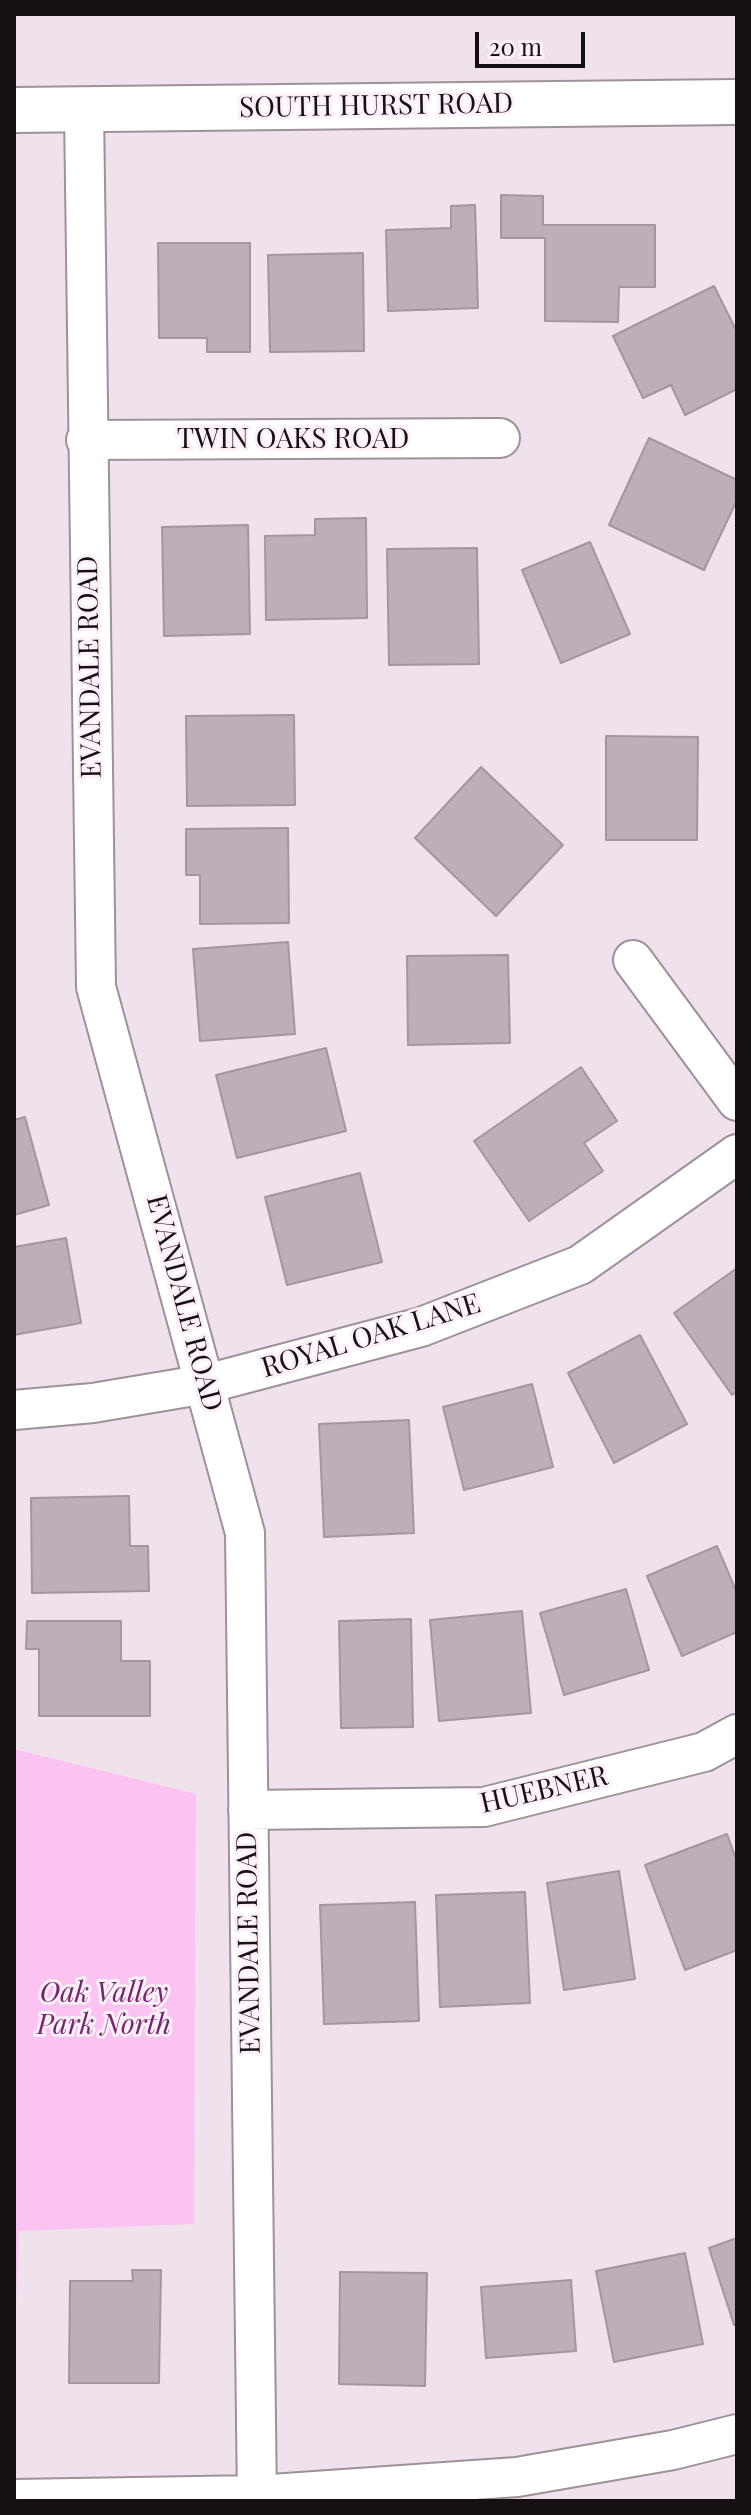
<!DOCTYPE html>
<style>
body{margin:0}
#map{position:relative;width:751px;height:2515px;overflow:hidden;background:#efe2ec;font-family:"Playfair Display",serif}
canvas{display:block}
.frame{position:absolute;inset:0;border:16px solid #141013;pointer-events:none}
.scale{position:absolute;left:475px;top:32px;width:110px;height:36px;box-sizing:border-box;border:4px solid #141013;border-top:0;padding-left:10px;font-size:24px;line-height:28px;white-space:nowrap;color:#141013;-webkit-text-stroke:6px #fceff9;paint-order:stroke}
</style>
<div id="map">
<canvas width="751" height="2515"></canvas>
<div class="frame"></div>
<div class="scale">20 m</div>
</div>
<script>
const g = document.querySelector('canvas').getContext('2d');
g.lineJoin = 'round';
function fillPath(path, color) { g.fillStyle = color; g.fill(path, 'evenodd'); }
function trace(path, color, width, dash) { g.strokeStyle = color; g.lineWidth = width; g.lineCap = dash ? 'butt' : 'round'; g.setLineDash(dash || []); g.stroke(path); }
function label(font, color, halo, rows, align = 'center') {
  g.font = font + ' "Playfair Display",serif'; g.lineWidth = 6; g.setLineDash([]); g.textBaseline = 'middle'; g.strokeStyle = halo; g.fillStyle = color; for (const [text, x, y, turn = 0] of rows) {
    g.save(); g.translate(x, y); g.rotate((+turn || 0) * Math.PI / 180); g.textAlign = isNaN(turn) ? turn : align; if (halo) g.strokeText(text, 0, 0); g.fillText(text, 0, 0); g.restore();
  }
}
const green = new Path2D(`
 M14 1749 196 1794 194 2224 19 2231 14 2354Z`);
const building = new Path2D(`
 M501 195 543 196V225H655V287H619L618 322 545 321V238H501Z
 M475 205 478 308 388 311 386 230 451 228V206Z
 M158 243H250V352H207V338H159Z
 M363 253 364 351 270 352 268 255Z
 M714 286 737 332V389L685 415 671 385 643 398 613 336Z
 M649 438 737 480V500L704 570 609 525Z
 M366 518 367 618 266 620 265 536 315 535V519Z
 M248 525 250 634 164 636 162 527Z
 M590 542 630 634 561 663 522 570Z
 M477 548 479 664 389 665 387 549Z
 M294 715 295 805 187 806 186 716Z
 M606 736 698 737 697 840H606Z
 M481 767 563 845 496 916 415 838Z
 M288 828 289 923 200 924V875H186V829Z
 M288 942 295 1034 200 1041 193 949Z
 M508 955 510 1043 408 1045 407 956Z
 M326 1048 346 1131 237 1158 216 1075Z
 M581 1067 617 1121 584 1143 603 1171 529 1221 474 1141Z
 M25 1117 49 1205 14 1215V1120Z
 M360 1173 382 1262 287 1285 265 1197Z
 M66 1238 81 1323 14 1335V1247Z
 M737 1268V1392L732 1395 674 1313Z
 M640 1335 687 1424 614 1463 568 1373Z
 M532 1384 553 1467 464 1490 443 1407Z
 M409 1420 414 1533 324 1537 319 1424Z
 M129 1496 130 1546H148L149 1591 32 1593 31 1498Z
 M717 1546 737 1593V1632L682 1656 647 1576Z
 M626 1589 649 1670 564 1695 540 1613Z
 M522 1611 531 1713 439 1721 430 1620Z
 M411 1619 413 1727 341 1728 339 1621Z
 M27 1621H121V1661H150V1716H39V1649H26Z
 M727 1834 737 1862V1950L685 1970 645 1865Z
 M619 1871 635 1979 564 1990 547 1883Z
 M525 1892 530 2003 440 2007 436 1895Z
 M415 1902 419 2021 324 2024 320 1905Z
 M737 2238V2324L734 2325 709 2248Z
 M685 2253 703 2344 614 2362 596 2271Z
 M132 2270H161L159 2383H69L70 2281H133Z
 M340 2272 427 2273 425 2386 339 2384Z
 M571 2280 576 2351 486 2358 481 2287Z`);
const street = new Path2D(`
 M84 110 96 987 245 1533 257 2501
 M86 440 500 438
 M633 960 737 1101
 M14 1410 93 1403 206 1384 421 1327 580 1265 737 1154
 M248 1810 484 1807 704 1752 737 1734
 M14 2499 257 2495 517 2477 673 2450 737 2434`);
const secondary = new Path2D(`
 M14 110 737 102`);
const streetNames = [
 ["SOUTH HURST ROAD",376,106,-1],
 ["TWIN OAKS ROAD",293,439],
 ["EVANDALE ROAD",90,667,-91],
 ["EVANDALE ROAD",184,1303,75],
 ["ROYAL OAK LANE",371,1336,-17],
 ["HUEBNER",544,1790,-13],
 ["EVANDALE ROAD",249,1943,-91]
];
const parkNames = [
 ["Oak Valley",104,1993],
 ["Park North",104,2025]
];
fillPath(green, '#fbc3f1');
fillPath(building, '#bcafb9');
trace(building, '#a2969f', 2);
trace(street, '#9d919a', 42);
trace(secondary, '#9d919a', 48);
trace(street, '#fff', 38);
trace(secondary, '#fff', 44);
label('28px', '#141013', '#fceff9', streetNames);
label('italic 28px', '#74256b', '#fceff9', parkNames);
</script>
